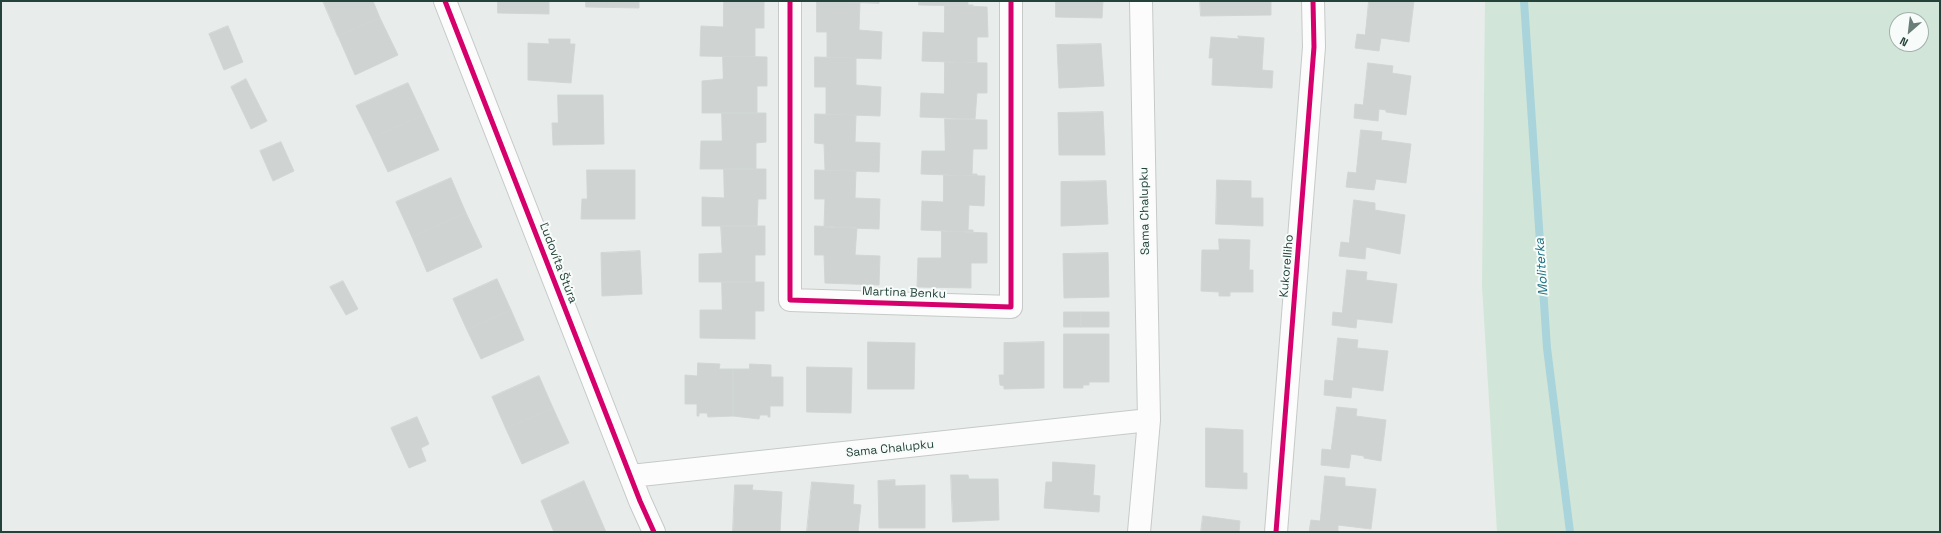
<!DOCTYPE html>
<meta charset="utf-8">
<style>
body{margin:0}
#map{position:relative;width:1941px;height:533px;overflow:hidden;background:#e8edeb;font-family:"Space Grotesk",sans-serif}
canvas{display:block}
.frame{position:absolute;inset:0;border:2px solid #24423a;pointer-events:none}
.north{position:absolute;left:1889px;top:12px;width:40px;height:40px;box-sizing:border-box;background:#f7fbf9;border:1px solid #a3b1ad;border-radius:50%;rotate:208deg;font-size:11px;font-weight:700;line-height:16px;text-align:center;color:#24423a}
.north::after{content:'';display:block;margin:auto;width:14px;height:18px;background:#697e78;clip-path:polygon(50% 0,100% 100%,50% 72%,0 100%)}
</style>
<div id="map">
<canvas width="1941" height="533"></canvas>
<div class="frame"></div>
<div class="north">N</div>
</div>
<script>
const g = document.querySelector('canvas').getContext('2d');
g.lineJoin = 'round';
function fillPath(path, color) { g.fillStyle = color; g.fill(path, 'evenodd'); }
function trace(path, color, width, dash) { g.strokeStyle = color; g.lineWidth = width; g.lineCap = dash ? 'butt' : 'round'; g.setLineDash(dash || []); g.stroke(path); }
function label(font, color, halo, rows, align = 'center') {
  g.font = font + ' "Space Grotesk",sans-serif'; g.lineWidth = 4; g.setLineDash([]); g.textBaseline = 'middle'; g.strokeStyle = halo; g.fillStyle = color; for (const [text, x, y, turn = 0] of rows) {
    g.save(); g.translate(x, y); g.rotate((+turn || 0) * Math.PI / 180); g.textAlign = isNaN(turn) ? turn : align; if (halo) g.strokeText(text, 0, 0); g.fillText(text, 0, 0); g.restore();
  }
}
const green = new Path2D(`
 M1485 1H1940V532H1497L1482 286ZM1897 20H1921V44H1897Z`);
const stream = new Path2D(`
 M1524 1 1547 348 1570 532`);
const building = new Path2D(`
 M323 1H373L380 18 338 36Z
 M498 1H549V14L498 13Z
 M586 1H639V8L586 7Z
 M724 1H764V28H755V57L700 56 701 26 723 27Z
 M817 1 860 2 859 30 882 32 881 59 827 57V32H817Z
 M824 1H879V3Z
 M919 1H968V5H973V6L919 5Z
 M1056 1H1103L1102 18 1056 17Z
 M1200 1H1271V15L1201 16Z
 M1369 1H1414L1409 42 1381 38 1379 51 1355 48 1357 34 1365 35Z
 M945 5 987 7 988 37H977V63L922 61 923 32 944 33Z
 M380 18 398 55 355 75 338 36Z
 M228 26 243 62 224 70 209 34Z
 M1238 36 1264 38 1262 70 1273 71 1272 88 1212 85 1213 58H1209L1211 37 1239 39Z
 M549 39H570V44H575L571 83 528 80V43L549 44Z
 M1101 44 1104 86 1059 88 1057 45Z
 M723 56 767 57V86H757V113H702V81L723 79Z
 M815 57 856 58V85L881 87 880 116 826 114V87H815Z
 M945 62 987 63V93H977L975 119 920 117 921 93 944 94Z
 M1368 63 1393 66 1392 73 1411 76 1406 115 1386 112V110L1379 109 1378 121 1354 118 1355 104 1363 105Z
 M246 79 267 121 251 129 231 87Z
 M408 83 423 115 372 138 356 106Z
 M558 95H603L604 144 553 145 552 123H558Z
 M1103 112 1105 155H1059L1058 113Z
 M722 113H766V142L756 143V169H700L701 141H722Z
 M815 114 856 115 855 142 880 143 879 172 825 170 824 144 815 143Z
 M423 115 439 150 388 172 372 138Z
 M945 119 987 120V149H973L972 174H977V176L921 174 922 151H945Z
 M1361 130 1382 132 1381 140 1411 144 1406 183 1376 179 1374 190 1346 187 1348 172 1356 173Z
 M281 142 294 171 273 181 260 151Z
 M724 169H766V199H758L757 226H702V197L724 198Z
 M587 170H635V219H581L582 199H587Z
 M815 170 856 171 855 198 880 199 879 229 824 227 825 199H815Z
 M944 175 985 176 984 206 969 205 968 230H973V232L921 230 922 201 943 202Z
 M451 178 466 213 412 237 396 202Z
 M1217 180 1251 181V198H1263V226L1216 224Z
 M1106 181 1108 224 1061 226V182Z
 M1354 200 1375 203V210L1405 215 1400 254 1366 247 1365 259 1339 256 1341 242 1349 243Z
 M466 213 482 247 427 272 412 237Z
 M721 226H765V255H755V282H699V254L722 253Z
 M815 226 857 228 855 255 880 256 879 285 825 283 824 255H815Z
 M942 231 987 233V263H971V288L917 287 918 258H941Z
 M1219 239 1250 240 1249 270H1253V292H1230V296H1219V292L1201 291 1202 250H1219Z
 M640 251 642 294 602 296 601 253Z
 M1108 253 1109 297 1064 298 1063 254Z
 M1347 270 1367 272 1366 280 1397 284 1392 323 1357 319 1356 328 1332 325 1333 312 1342 313Z
 M497 279 511 310 467 330 453 299Z
 M343 281 358 309 346 315 330 287Z
 M722 282H764V311H755V339L700 338V310H722Z
 M511 310 524 340 481 359 467 330Z
 M1064 312H1081V327H1064Z
 M1081 312H1109V327H1081Z
 M1064 334H1109V382H1089V385H1083V388H1064Z
 M1338 338 1358 340 1357 348 1388 351 1383 391 1352 387 1351 398 1324 395 1325 380 1333 381Z
 M868 342 915 343 914 389H868Z
 M1044 342V388L1004 389V386L1000 385 999 375H1004V343Z
 M698 363 720 364 719 369H733V416L708 417 707 413H699V416H697V404H685V375L697 376Z
 M750 364 771 365V377H783V406H770V417H768V415H760L759 419 733 416V369H749Z
 M807 367 852 368 851 413 807 412Z
 M539 376 553 408 506 429 492 397Z
 M1337 407 1357 409 1356 416 1386 420 1381 461 1364 458V456L1351 454 1349 468 1321 465 1322 449 1331 450Z
 M553 408 569 443 522 464 506 429Z
 M417 417 429 444 421 448 426 461 409 468 391 428Z
 M1206 428 1243 430V473H1247V489L1206 487Z
 M1053 462 1095 465 1093 495 1100 496 1099 512 1044 508 1046 482H1052Z
 M951 475H968L969 479H998L999 520 953 522Z
 M1325 476 1345 478V486L1376 489 1371 529 1338 525V532H1309L1311 520 1320 521Z
 M895 480V486L925 485V528H879L878 481Z
 M584 481 606 532H554L541 501Z
 M812 482 854 485 853 504 861 505 858 532 807 531Z
 M735 485H753L752 490 782 492 780 532 733 531Z
 M1203 516 1240 521 1239 532H1201Z`);
const minor = new Path2D(`
 M445 1 640 501 654 532
 M790 1V300L1011 307V1
 M631 476 1149 420
 M1139 532 1149 420 1141 1
 M1276 532 1314 47 1313 1`);
const cycleway = new Path2D(`
 M445 1 640 501 654 532
 M790 1V300L1011 307V1
 M1276 532 1314 47 1313 1`);
const streetNames = [
 ["Sama Chalupku",1145,211,-91],
 ["Ľudovíta Štúra",558,263,69],
 ["Kukorelliho",1287,266,-85],
 ["Martina Benku",904,293,2],
 ["Sama Chalupku",890,449,-6]
];
const waterNames = [
 ["Moliterka",1542,267,-94]
];
fillPath(green, '#d1e6d8');
trace(stream, '#a9d4db', 8);
fillPath(building, '#cfd4d2');
trace(building, '#d1d6d4', 1);
trace(minor, '#c5cac8', 24);
trace(minor, '#fcfcfc', 22);
trace(cycleway, '#d6006c', 5);
label('12px', '#24423a', '#f7fbf9', streetNames);
label('italic 13px', '#1c6f80', '#f7fbf9', waterNames);
</script>
